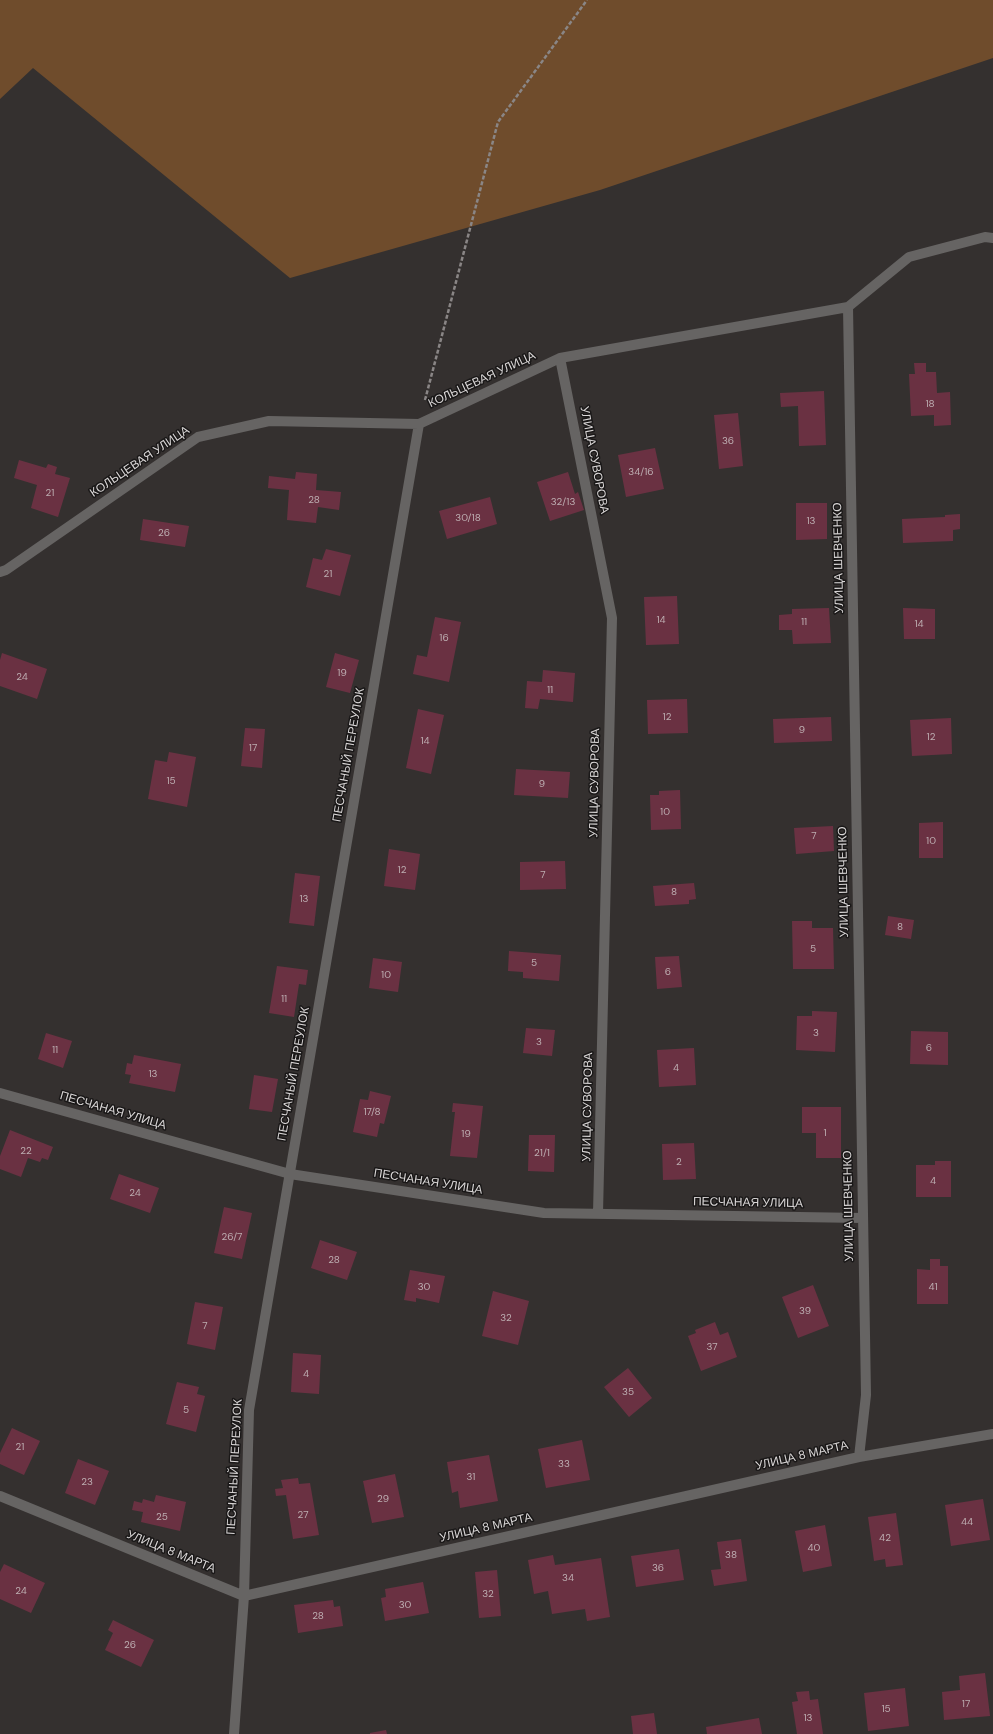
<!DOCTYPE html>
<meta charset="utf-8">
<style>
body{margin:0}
canvas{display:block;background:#34302f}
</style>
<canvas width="993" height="1734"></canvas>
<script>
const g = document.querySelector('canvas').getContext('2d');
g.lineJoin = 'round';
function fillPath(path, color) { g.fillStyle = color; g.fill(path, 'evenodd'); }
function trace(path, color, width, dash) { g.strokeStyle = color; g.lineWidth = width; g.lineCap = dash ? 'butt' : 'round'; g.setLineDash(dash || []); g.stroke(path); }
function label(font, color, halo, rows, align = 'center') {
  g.font = font + ' "DM Sans",sans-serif'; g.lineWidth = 3; g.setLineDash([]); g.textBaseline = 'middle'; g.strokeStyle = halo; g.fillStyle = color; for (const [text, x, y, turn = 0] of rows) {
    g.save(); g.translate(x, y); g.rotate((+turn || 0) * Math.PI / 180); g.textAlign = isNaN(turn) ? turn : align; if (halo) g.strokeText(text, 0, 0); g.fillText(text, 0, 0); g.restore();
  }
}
const green = new Path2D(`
 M0 0H993V58L600 190 290 278 33 68 0 99Z`);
const building = new Path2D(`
 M914 363H926V372H936L937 393 950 392 951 425 934 426V415L911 416 909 374H915Z
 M824 391 826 445 799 446 798 406 781 407 780 393Z
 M738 413 743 466 719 469 714 415Z
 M655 448 664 489 626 497 618 455Z
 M19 460 46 468 48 464 57 467 55 474 70 478 58 517 31 508 37 485 14 478Z
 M296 472 317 474 316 490 341 492 339 510 318 507 316 523 287 520 289 490 268 488 269 476 295 479Z
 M568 472 575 494 578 492 584 510 550 521 537 482Z
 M490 497 497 524 447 539 439 511Z
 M796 503H827V539L796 540Z
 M960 514V529L953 530V541L903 543 902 519 945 517V515Z
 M143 519 189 526 185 547 140 540Z
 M326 549 351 555 340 596 306 587 313 558 322 560Z
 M677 596 679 644 646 645 644 597Z
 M829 608 831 643 793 644 792 630H779V615L792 614V609Z
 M903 608 935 609V639H904Z
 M435 617 461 622 449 682 413 674 417 655 427 657Z
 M2 653 47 669 37 699 0 686V660Z
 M335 653 359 660 350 693 326 687Z
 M543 670 575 673 573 702 540 699 538 709 525 708 527 681 542 682Z
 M687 699 688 733 648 734 647 700Z
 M418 709 444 715 431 774 406 768Z
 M831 717 832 741 774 743 773 719Z
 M951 718 952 754 912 756 910 720Z
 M245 728 265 729 262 768 241 766Z
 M169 752 196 757 187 807 148 799 155 760 167 762Z
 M516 769 570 772 568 798 514 795Z
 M680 790 681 829 651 830 650 795H659V791Z
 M943 822V858H919V823Z
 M833 826 834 851 796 854 794 828Z
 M389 849 420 854 415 890 384 886Z
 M565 861 566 889 520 890V862Z
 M295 873 320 876 314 926 289 923Z
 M694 883 696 899 689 900V904L655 906 653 886Z
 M888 916 914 920 911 939 885 935Z
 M792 921H812V928H833L834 969H793Z
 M509 951 561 955 559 981 523 978V972L508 971Z
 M679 956 682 987 657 989 655 957Z
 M373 958 402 962 398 992 369 988Z
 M277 966 308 970 306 985 299 984 294 1017 269 1013Z
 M812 1011 837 1012 835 1052 796 1050 797 1016H812Z
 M526 1028 555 1030 552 1056 523 1053Z
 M911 1031 948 1032V1065L910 1064Z
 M46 1033 72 1041 63 1068 38 1059Z
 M694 1048 696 1085 659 1087 657 1050Z
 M134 1055 181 1064 175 1092 129 1083 131 1075 125 1074 127 1063 132 1064Z
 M254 1075 278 1079 272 1112 249 1109Z
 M370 1091 391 1096 384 1124 380 1123 377 1137 353 1132 360 1099 368 1100Z
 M453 1103 483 1106 477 1158 450 1156 455 1112H452Z
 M802 1107H841V1158H816V1133H802Z
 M10 1130 53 1147 48 1160 42 1158 40 1162 28 1158 21 1177 0 1169V1156Z
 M529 1135H555L554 1172 528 1171Z
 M694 1143 696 1179 663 1180 662 1144Z
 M935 1161H951V1197H916V1165H935Z
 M119 1174 159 1188 150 1213 110 1199Z
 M224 1207 252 1213 242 1259 214 1253Z
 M320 1240 357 1252 347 1280 311 1268Z
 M930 1259H940V1266H948V1304H917V1269L930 1270Z
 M410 1270 445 1276 439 1303 416 1298V1302L404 1300Z
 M813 1285 829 1326 798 1338 782 1297Z
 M493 1291 529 1301 518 1345 482 1336Z
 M195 1302 223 1307 215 1350 187 1344Z
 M715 1322 720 1335 728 1332 737 1357 701 1371 688 1336 696 1333 695 1330Z
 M293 1353 321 1355 319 1394 291 1392Z
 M628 1368 652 1398 629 1417 604 1387Z
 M177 1382 199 1387 197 1394 205 1396 196 1432 166 1424Z
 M12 1428 40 1441 24 1475 0 1464V1453Z
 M582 1440 590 1480 546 1488 538 1449Z
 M489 1455 498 1501 460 1508 458 1491 452 1493 447 1462Z
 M78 1459 109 1471 95 1505 65 1493Z
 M395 1474 404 1517 372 1523 363 1481Z
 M298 1478 299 1484 310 1483 319 1535 293 1539 286 1495 276 1496 275 1489 283 1488 281 1480Z
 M156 1495 186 1502 180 1531 141 1522 143 1512 132 1510 134 1501 142 1503 143 1499 154 1502Z
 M983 1499 990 1540 951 1546 945 1505Z
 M896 1513 903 1565 886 1567 885 1559 874 1561 868 1517Z
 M825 1525 832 1566 803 1572 795 1531Z
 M741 1539 747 1581 714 1586 711 1570 721 1569 717 1542Z
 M679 1549 684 1580 636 1587 631 1556Z
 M553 1555 555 1565 601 1558 610 1617 587 1621 585 1609 552 1614 548 1591 534 1594 528 1560Z
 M4 1564 45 1583 31 1613 0 1599V1572Z
 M497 1570 501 1616 479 1618 475 1572Z
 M423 1582 429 1613 385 1621 381 1598 386 1597 385 1589Z
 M333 1600 334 1607 340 1606 343 1626 298 1633 294 1605Z
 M113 1620 154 1640 141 1667 105 1650 113 1633 108 1630Z
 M985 1673 990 1716 944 1720 942 1692 960 1690 959 1676Z
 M905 1688 909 1726 868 1731 864 1693Z
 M809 1691 810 1700 818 1699 823 1734H797L792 1702 798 1701 796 1692Z
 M654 1713 657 1734H633L631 1716Z
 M759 1718 762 1734H707L706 1727Z
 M386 1730 387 1734H370V1733Z`);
const path = new Path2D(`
 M425 400 498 122 587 0`);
const minor = new Path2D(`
 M848 307 866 1395 859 1457
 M560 358 612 618 598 1213
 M0 572 6 570 198 437 269 421 419 424 560 358 848 307 909 257 985 237 993 238
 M0 1093 290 1174 544 1213 862 1218
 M0 1496 244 1596 859 1457 993 1434
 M234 1734 244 1596 249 1410 419 424`);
const numberNames = [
 ["18",930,404],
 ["36",728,441],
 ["34/16",641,472],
 ["21",50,493],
 ["28",314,500],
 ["32/13",563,502],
 ["30/18",468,518],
 ["13",811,521],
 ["26",164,533],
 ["21",328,574],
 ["14",661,620],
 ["11",804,622],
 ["14",919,624],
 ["16",444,638],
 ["19",342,673],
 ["24",22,677],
 ["11",550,690],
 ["12",667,717],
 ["9",802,730],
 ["12",931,737],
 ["14",425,741],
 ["17",253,748],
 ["15",171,781],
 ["9",542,784],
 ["10",665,812],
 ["7",814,836],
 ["10",931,841],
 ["12",402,870],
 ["7",543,875],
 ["8",674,892],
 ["13",304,899],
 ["8",900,927],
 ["5",813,949],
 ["5",534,963],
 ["6",668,972],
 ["10",386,975],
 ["11",284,999],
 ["3",816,1033],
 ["3",539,1042],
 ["6",929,1048],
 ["11",55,1050],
 ["4",676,1068],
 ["13",153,1074],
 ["17/8",372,1112],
 ["1",825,1133],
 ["19",466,1134],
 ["22",26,1151],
 ["21/1",542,1153],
 ["2",679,1162],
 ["4",933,1181],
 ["24",135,1193],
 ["26/7",232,1237],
 ["28",334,1260],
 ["30",424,1287],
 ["41",933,1287],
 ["39",805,1311],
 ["32",506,1318],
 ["7",205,1326],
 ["37",712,1347],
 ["4",306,1374],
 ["35",628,1392],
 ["5",186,1410],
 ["21",20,1447],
 ["33",564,1464],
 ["31",471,1477],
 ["23",87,1482],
 ["29",383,1499],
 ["27",303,1515],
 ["25",162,1517],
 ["44",967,1522],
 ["42",885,1538],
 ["40",814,1548],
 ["38",731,1555],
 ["36",658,1568],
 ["34",568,1578],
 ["24",21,1591],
 ["32",488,1594],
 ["30",405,1605],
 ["28",318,1616],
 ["26",130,1645],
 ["17",966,1704],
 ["15",886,1709],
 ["13",808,1718]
];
const streetNames = [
 ["КОЛЬЦЕВАЯ УЛИЦА",482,380,-25],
 ["УЛИЦА СУВОРОВА",594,460,79],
 ["КОЛЬЦЕВАЯ УЛИЦА",140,462,-34],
 ["УЛИЦА ШЕВЧЕНКО",839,558,-91],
 ["ПЕСЧАНЫЙ ПЕРЕУЛОК",349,755,-80],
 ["УЛИЦА СУВОРОВА",595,783,-89],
 ["УЛИЦА ШЕВЧЕНКО",844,882,-91],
 ["ПЕСЧАНЫЙ ПЕРЕУЛОК",294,1074,-80],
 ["УЛИЦА СУВОРОВА",588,1107,-89],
 ["ПЕСЧАНАЯ УЛИЦА",113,1111,16],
 ["ПЕСЧАНАЯ УЛИЦА",428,1182,9],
 ["ПЕСЧАНАЯ УЛИЦА",748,1203,1],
 ["УЛИЦА ШЕВЧЕНКО",849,1206,-91],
 ["УЛИЦА 8 МАРТА",802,1456,-13],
 ["ПЕСЧАНЫЙ ПЕРЕУЛОК",235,1467,-87],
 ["УЛИЦА 8 МАРТА",486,1528,-13],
 ["УЛИЦА 8 МАРТА",171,1552,22]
];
fillPath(green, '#6f4c2c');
fillPath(building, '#6a3142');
trace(path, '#8a8686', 2.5, [4, 2]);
trace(minor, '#666463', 10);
label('10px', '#bdadb1', null, numberNames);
label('12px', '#d9d6d6', '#1a1818', streetNames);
</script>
